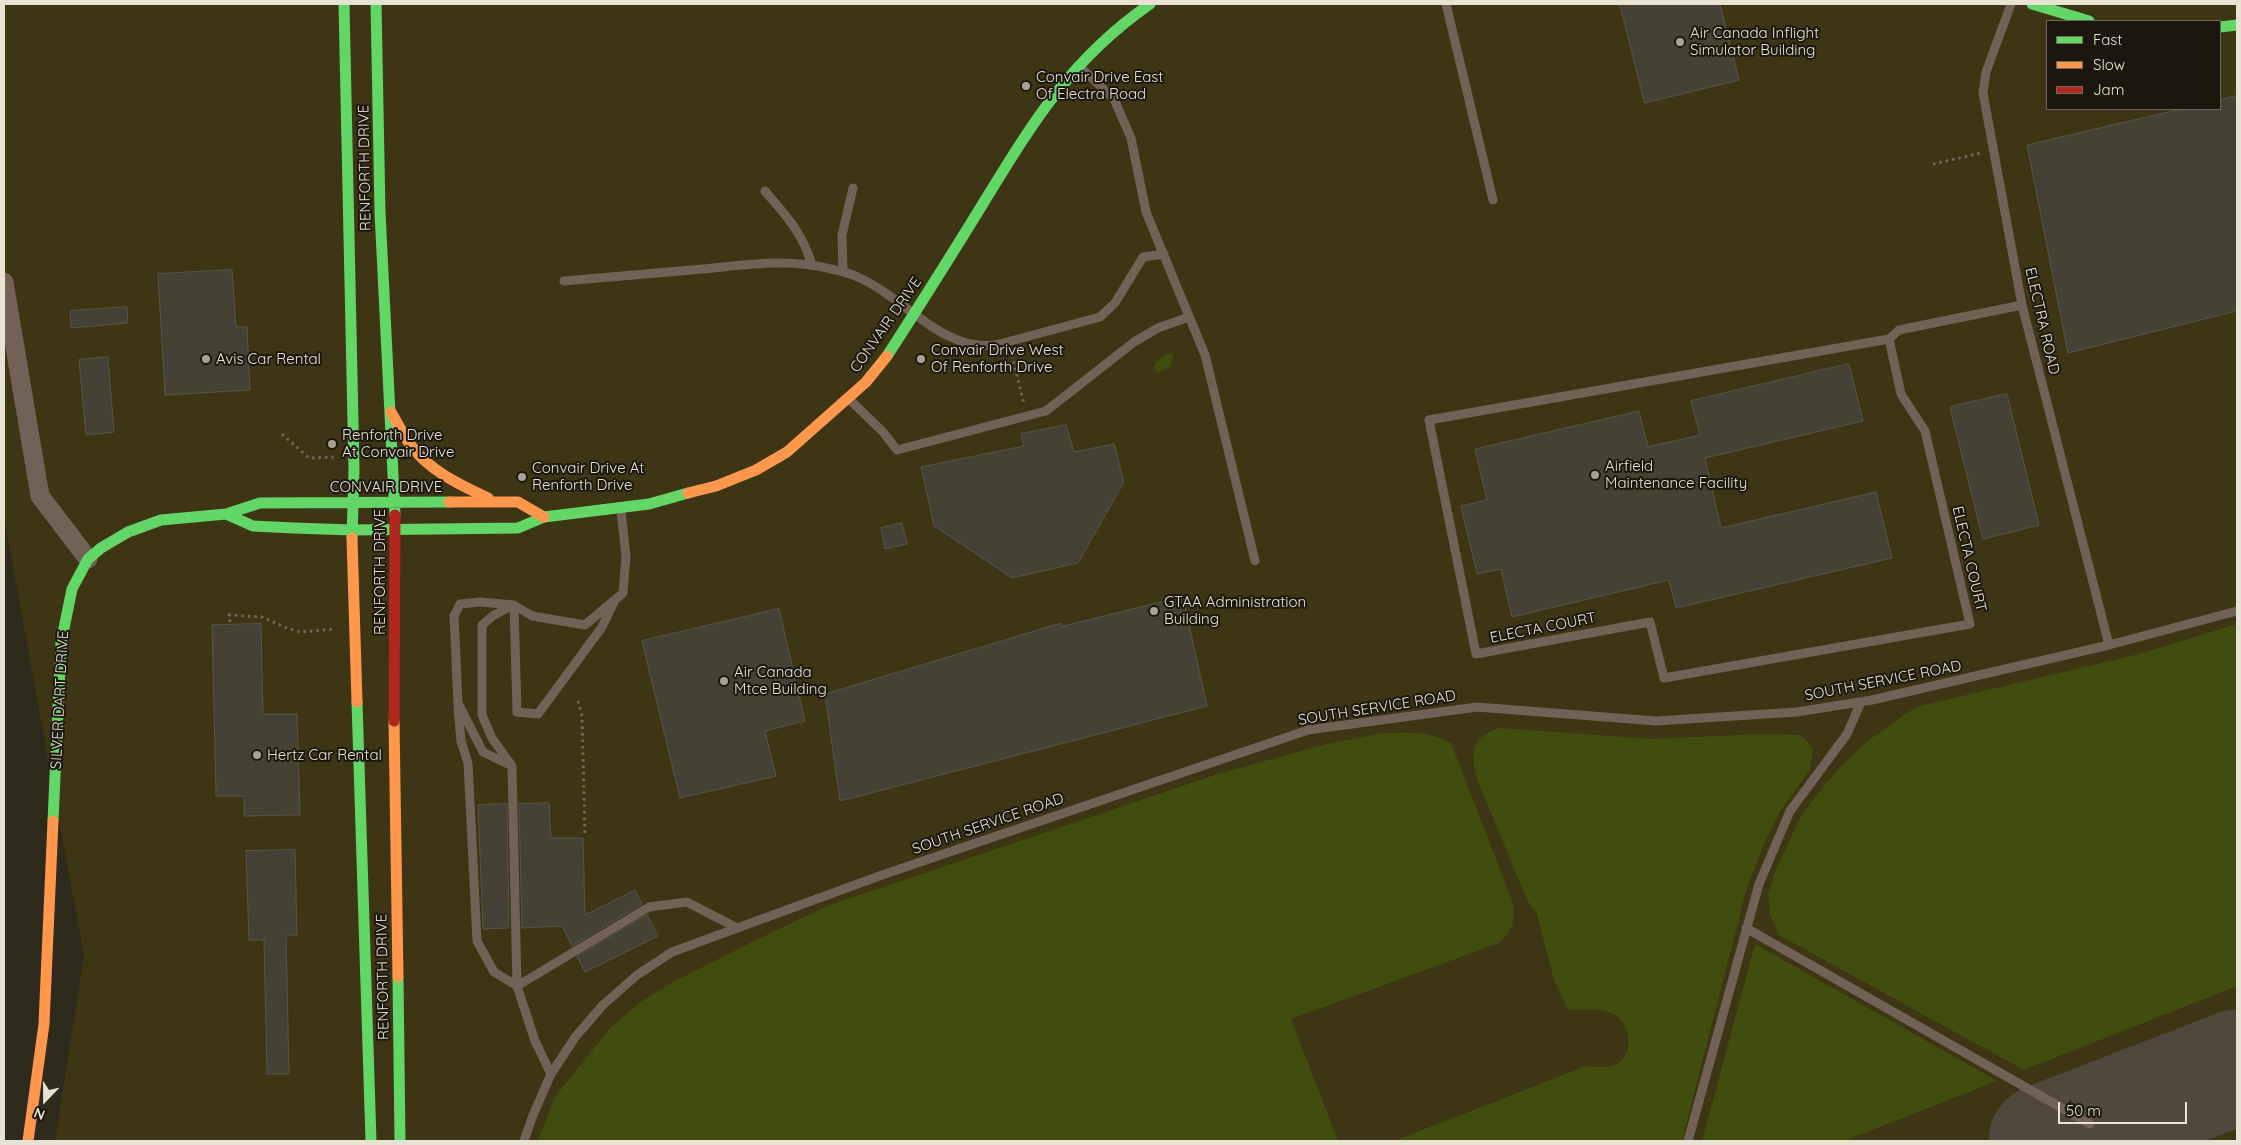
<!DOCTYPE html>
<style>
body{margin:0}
#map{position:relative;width:2241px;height:1145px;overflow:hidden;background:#2f2b1c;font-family:Quicksand,sans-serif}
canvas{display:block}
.frame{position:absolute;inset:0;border:5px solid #e7e2d2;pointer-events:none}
.legend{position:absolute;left:2046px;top:20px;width:175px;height:90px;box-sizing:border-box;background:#1b170c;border:1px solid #6d685b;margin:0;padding:6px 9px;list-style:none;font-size:15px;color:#e7e2d2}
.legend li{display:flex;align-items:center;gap:10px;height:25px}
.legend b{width:25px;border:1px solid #6d685b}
.north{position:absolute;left:20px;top:1075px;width:50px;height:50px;-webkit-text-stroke:4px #1b170c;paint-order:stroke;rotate:202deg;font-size:14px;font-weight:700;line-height:20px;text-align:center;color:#e7e2d2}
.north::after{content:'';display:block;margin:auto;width:18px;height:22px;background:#e7e2d2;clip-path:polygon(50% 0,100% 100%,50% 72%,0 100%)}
.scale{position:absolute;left:2058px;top:1102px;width:129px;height:22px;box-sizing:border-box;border:2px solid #e7e2d2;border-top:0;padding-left:6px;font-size:15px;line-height:18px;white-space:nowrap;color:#e7e2d2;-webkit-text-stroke:4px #1b170c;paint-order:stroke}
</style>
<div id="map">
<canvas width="2241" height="1145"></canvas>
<div class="frame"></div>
<ul class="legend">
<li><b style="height:6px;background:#63d668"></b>Fast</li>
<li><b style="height:6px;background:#ff974d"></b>Slow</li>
<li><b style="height:6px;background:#b3261e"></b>Jam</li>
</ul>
<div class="north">N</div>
<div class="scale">50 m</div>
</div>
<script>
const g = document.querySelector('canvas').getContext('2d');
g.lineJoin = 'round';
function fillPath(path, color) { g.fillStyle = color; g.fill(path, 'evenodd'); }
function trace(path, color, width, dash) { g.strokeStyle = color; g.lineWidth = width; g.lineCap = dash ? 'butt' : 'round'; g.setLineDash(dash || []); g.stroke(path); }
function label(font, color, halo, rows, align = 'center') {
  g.font = font + ' Quicksand,sans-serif'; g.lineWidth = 4; g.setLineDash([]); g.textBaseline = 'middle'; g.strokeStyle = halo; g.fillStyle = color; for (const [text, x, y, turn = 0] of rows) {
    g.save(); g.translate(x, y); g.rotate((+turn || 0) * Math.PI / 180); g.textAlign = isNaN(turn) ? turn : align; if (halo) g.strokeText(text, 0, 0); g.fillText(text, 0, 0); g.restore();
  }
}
const built = new Path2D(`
 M4 4H2237V1141H55L84 956 4 518ZM2047 21H2220V109H2047Z`);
const green = new Path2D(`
 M1167 354H1172L1173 358 1170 367 1158 373 1154 368 1156 362 1161 360 1160 358Z
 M2237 624V986L2024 1070 1779 935 1770 915 1768 894 1775 872 1799 820 1814 798 1842 765 1869 740 1916 707 2139 654Z
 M1500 728 1652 739 1758 734 1798 735 1806 740 1813 750 1810 770 1780 811 1763 846 1746 891 1682 1141H1394L1586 1066C1595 1067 1608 1069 1617 1064 1636 1054 1630 1019 1611 1013 1598 1008 1582 1011 1568 1009L1554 980 1537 914 1527 900 1477 779C1470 753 1471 736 1500 728Z
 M1382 733C1406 733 1429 730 1451 743L1513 903C1515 921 1513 931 1499 943L1291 1019 1338 1141H538L554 1098 612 1026 642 1001 673 982 756 940 830 905 1218 774 1326 744Z
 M1755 944 1997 1081 1844 1141H1702Z`);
const runway = new Path2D(`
 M2046 1141 2237 1067`);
const building = new Path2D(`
 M1620 4H1720L1739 80 1645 103Z
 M2237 96V311L2068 353 2027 145 2181 109H2220V100Z
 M232 270 236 327H247L250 390 165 395 158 274Z
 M127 307 128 323 71 328 70 311Z
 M108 357 114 432 86 435 79 360Z
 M1849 364 1863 421 1705 458 1721 528 1876 492 1892 558 1676 608 1669 580 1512 617 1501 569 1477 574 1461 506 1487 500 1475 449 1639 411 1648 447 1700 435 1691 401Z
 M2007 394 2039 525 1983 539 1950 407Z
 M1066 425 1074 452 1114 444 1124 482 1078 563 1012 578 934 526 921 467 1024 446 1021 434Z
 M902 523 907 544 885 549 881 528Z
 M1183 597 1207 706 840 801 825 694 1061 623 1062 626Z
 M779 609 805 721 765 731 776 776 680 798 642 641Z
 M261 624 263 714H297L300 815 244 816V796H216L212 625Z
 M549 803 551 838H583L585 915 635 890 642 904 572 946 562 926 522 928 519 804Z
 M507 804 509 928 483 929 478 805Z
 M295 850 297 935H286L289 1074H267L264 940H249L246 851Z
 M647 915 658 936 585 972 577 957Z`);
const path = new Path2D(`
 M1933 164 1981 153
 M1012 355 1024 404
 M282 434 309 458 335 457
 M230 622 229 615 262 617 287 628 300 632 335 629
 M578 701 582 716 585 834`);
const lane = new Path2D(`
 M1446 4 1493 200
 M2011 4 1986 72 1983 93 2022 305 2109 645
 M1080 67 1114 99 1131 138 1146 212 1205 355 1255 561
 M765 191C787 217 802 232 812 265
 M843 272 842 235 853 188
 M564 281C610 277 657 273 703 269 746 265 789 258 831 269 841 271 852 274 860 278 905 298 942 352 996 345L1100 317 1115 303 1143 257 1164 254
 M1889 339 1901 394 1925 431 1970 624 1664 678 1650 622 1476 654 1429 420 1889 339 1899 330 2022 305
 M849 399 883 432 897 450 1046 411 1134 342 1158 328 1189 317
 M458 708 461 741 468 763 477 941 494 972 517 986
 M510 765 483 752 458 703 454 616 460 604 480 602 514 605 532 616 585 625 623 593 626 556 621 511
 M1746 928 2090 1124
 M517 986 649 907 687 902 737 928
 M551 1074 535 1041 517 986 512 766 492 738 482 715V625L494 615 514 605 517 712 538 714 602 627 614 602
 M524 1141 533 1115 551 1074 576 1036 603 1005 637 975 672 952 882 875 1308 730 1477 707 1656 721 1797 712 1872 700 2109 645 2237 611
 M1688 1141 1759 884 1790 811 1847 734 1861 702`);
const street = new Path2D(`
 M4 282 40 496 88 559`);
const fast = new Path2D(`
 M344 4 354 469 352 538
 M376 4 380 212 395 515
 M2032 4 2089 21
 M2220 27 2237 25
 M887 356C920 305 952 254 984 202 1033 122 1071 59 1150 4
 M226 514 253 526 294 528 352 530 518 528 544 517 649 504 688 493
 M357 702 371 1141
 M53 821 61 643 72 589 88 559 101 548 128 532 161 520 226 514 260 503 449 502
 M398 977 400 1141`);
const slow = new Path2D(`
 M391 412C397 422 402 433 409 443 428 470 458 484 488 498
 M688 493 716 486 756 470 787 452 866 382 887 356
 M449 502H518L544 517
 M352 538 357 702
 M394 721 398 977
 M28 1141 44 1024 53 821`);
const jam = new Path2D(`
 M394 721 395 515`);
const markers = [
 [1680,42,5,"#a7a292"],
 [1026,86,5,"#a7a292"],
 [206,359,5,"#a7a292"],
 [921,359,5,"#a7a292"],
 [332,444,5,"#a7a292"],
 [1595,475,5,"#a7a292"],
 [522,477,5,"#a7a292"],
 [1154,611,5,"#a7a292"],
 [724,681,5,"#a7a292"],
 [257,755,5,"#a7a292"]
];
const poiNames = [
 ["Air Canada Inflight",1690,33],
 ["Simulator Building",1690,50],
 ["Convair Drive East",1036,77],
 ["Of Electra Road",1036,94],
 ["Convair Drive West",931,350],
 ["Of Renforth Drive",931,367],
 ["Avis Car Rental",216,359],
 ["Renforth Drive",342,435],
 ["At Convair Drive",342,452],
 ["Airfield",1605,466],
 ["Maintenance Facility",1605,483],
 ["Convair Drive At",532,468],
 ["Renforth Drive",532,485],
 ["GTAA Administration",1164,602],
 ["Building",1164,619],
 ["Air Canada",734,672],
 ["Mtce Building",734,689],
 ["Hertz Car Rental",267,755]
];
const streetNames = [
 ["RENFORTH DRIVE",365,168,-91],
 ["ELECTRA ROAD",2042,321,77],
 ["CONVAIR DRIVE",886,325,-55],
 ["CONVAIR DRIVE",386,487],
 ["ELECTA COURT",1969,559,77],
 ["RENFORTH DRIVE",380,572,-90],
 ["ELECTA COURT",1543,628,-11],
 ["SOUTH SERVICE ROAD",1883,681,-11],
 ["SILVER DART DRIVE",60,700,-87],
 ["SOUTH SERVICE ROAD",1377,708,-9],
 ["SOUTH SERVICE ROAD",988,824,-19],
 ["RENFORTH DRIVE",383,977,-91]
];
fillPath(built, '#3e3514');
fillPath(green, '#414d0f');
trace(runway, '#50483c', 115);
fillPath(building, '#454134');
trace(building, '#585548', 1);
trace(path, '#71665d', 3, [2.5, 4]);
trace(lane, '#716157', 9);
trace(street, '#716157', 19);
trace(fast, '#63d668', 11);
trace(slow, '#ff974d', 11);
trace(jam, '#b3261e', 11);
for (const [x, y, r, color] of markers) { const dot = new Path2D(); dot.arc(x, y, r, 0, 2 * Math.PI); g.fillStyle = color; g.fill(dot); trace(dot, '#1b170c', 2); }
label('15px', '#e7e2d2', '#1b170c', poiNames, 'left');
label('15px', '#e7e2d2', '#1b170c', streetNames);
</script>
